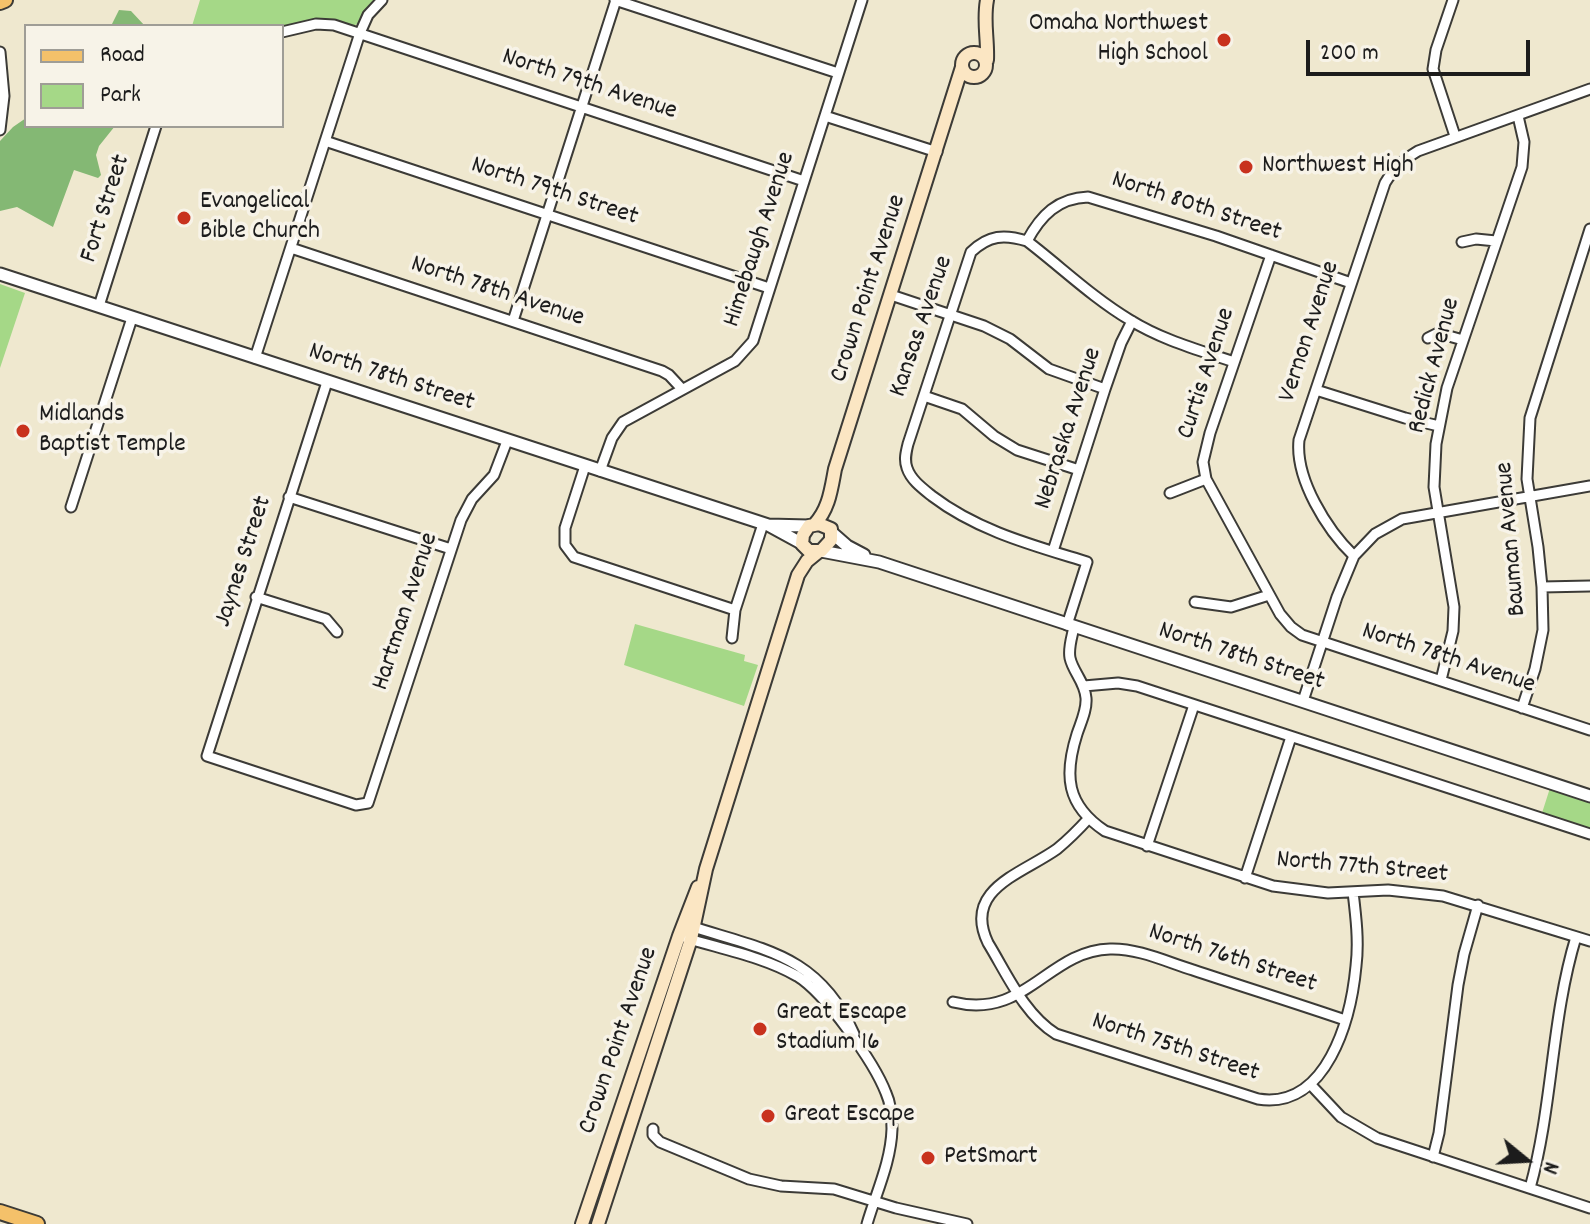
<!DOCTYPE html>
<style>
body{margin:0}
#map{position:relative;width:1590px;height:1224px;overflow:hidden;background:#efe8cf;font-family:Dekko,sans-serif}
canvas{display:block}
.legend{position:absolute;left:24px;top:24px;width:260px;height:104px;box-sizing:border-box;background:#f7f3e8;border:2px solid #9f9d96;margin:0;padding:10px 14px;list-style:none;font-size:24px;color:#1c1c1c}
.legend li{display:flex;align-items:center;gap:16px;height:40px}
.legend b{width:40px;border:2px solid #9f9d96}
.north{position:absolute;left:1486px;top:1120px;width:80px;height:80px;-webkit-text-stroke:6px #f7f3e8;paint-order:stroke;rotate:108deg;font-size:22px;font-weight:700;line-height:32px;text-align:center;color:#1c1c1c}
.north::after{content:'';display:block;margin:auto;width:28px;height:36px;background:#1c1c1c;clip-path:polygon(50% 0,100% 100%,50% 72%,0 100%)}
.scale{position:absolute;left:1306px;top:40px;width:224px;height:36px;box-sizing:border-box;border:4px solid #1c1c1c;border-top:0;padding-left:10px;font-size:24px;line-height:28px;white-space:nowrap;color:#1c1c1c;-webkit-text-stroke:6px #f7f3e8;paint-order:stroke}
</style>
<div id="map">
<canvas width="1590" height="1224"></canvas>
<ul class="legend">
<li><b style="height:10px;background:#f4c16a"></b>Road</li>
<li><b style="height:22px;background:#a5d887"></b>Park</li>
</ul>
<div class="north">N</div>
<div class="scale">200 m</div>
</div>
<script>
const g = document.querySelector('canvas').getContext('2d');
g.lineJoin = 'round';
function fillPath(path, color) { g.fillStyle = color; g.fill(path, 'evenodd'); }
function trace(path, color, width, dash) { g.strokeStyle = color; g.lineWidth = width; g.lineCap = dash ? 'butt' : 'round'; g.setLineDash(dash || []); g.stroke(path); }
function label(font, color, halo, rows, align = 'center') {
  g.font = font + ' Dekko,sans-serif'; g.lineWidth = 7; g.setLineDash([]); g.textBaseline = 'middle'; g.strokeStyle = halo; g.fillStyle = color; for (const [text, x, y, turn = 0] of rows) {
    g.save(); g.translate(x, y); g.rotate((+turn || 0) * Math.PI / 180); g.textAlign = isNaN(turn) ? turn : align; if (halo) g.strokeText(text, 0, 0); g.fillText(text, 0, 0); g.restore();
  }
}
const green = new Path2D(`
 M200 0H376L359 23 353 26 322 18 282 28 192 26Z
 M0 284 25 293 0 368Z
 M635 624 745 655 744 661 758 665 744 706 624 665Z
 M1550 788 1590 801V828L1542 813Z`);
const forest = new Path2D(`
 M119 10 131 11 145 26H111Z
 M26 118V126H115L99 146 96 155 101 175 98 178 74 170 53 227 17 207 0 211V141L13 127Z`);
const minor = new Path2D(`
 M615 0 838 73
 M1453 0 1436 50 1433 69 1455 136
 M282 32 316 24 334 25 804 181
 M0 52 4 96 0 130
 M825 116 937 152
 M325 141 769 288
 M1027 241C1041 215 1058 198 1088 197L1216 236 1351 283
 M1462 242 1476 239 1496 241
 M291 248 662 371 669 375 682 389
 M1271 255 1210 433 1203 462 1206 479 1280 614 1291 627 1302 635 1590 730
 M891 295 984 326 1010 339 1049 369 1105 389
 M99 306 156 126
 M513 321 616 0
 M1428 338 1438 333 1463 340
 M255 358 360 33 368 15 382 0
 M327 382 207 756 356 805 368 803 461 520 472 499 494 475 507 441
 M1316 390 1405 418 1439 426
 M924 396 962 409 994 436 1017 450 1079 470
 M585 466 565 528V545L574 557 735 610
 M600 471 612 438 623 422 735 361 753 341 862 0
 M1170 493 1206 479
 M289 497 451 549
 M71 507 132 318
 M1053 551 1105 389 1121 343 1132 321
 M1354 556 1375 534 1402 519 1590 486
 M1542 587 1590 586
 M256 597 326 619 337 632
 M1195 602 1231 607 1269 595
 M1067 625 1087 562C1032 545 978 531 932 496 922 488 911 480 907 468 904 460 906 452 908 444L971 252C989 235 1004 234 1027 241 1061 267 1093 298 1130 320 1162 340 1199 350 1234 362
 M1074 627C1072 637 1068 648 1070 658 1073 672 1085 682 1086 698 1087 710 1081 722 1077 734 1064 775 1066 805 1105 831L1273 886 1328 893 1388 890 1443 896 1590 941
 M732 638 735 610 763 524
 M1441 680 1453 631 1454 607 1434 487 1436 444 1447 388 1522 167 1524 142 1518 116
 M1084 686 1118 683 1137 686 1590 834
 M1303 701 1337 597 1354 556C1327 530 1295 479 1299 440L1385 183C1394 168 1403 160 1418 151L1590 89
 M1522 708 1535 669 1543 630 1542 587 1538 547 1527 479 1530 418 1590 229
 M1089 818C1079 829 1068 840 1057 849 1022 874 962 889 988 943 1007 974 1024 1014 1056 1034L1258 1099C1327 1110 1351 1019 1356 966 1359 942 1356 917 1353 892
 M1147 846 1194 705
 M1245 878 1291 737
 M690 926C765 950 819 955 854 1034
 M686 938C722 949 764 957 797 976 825 993 874 1062 886 1093 891 1104 892 1116 892 1129 891 1162 876 1193 867 1224
 M953 1002C1026 1020 1047 951 1110 949 1138 948 1167 962 1193 970 1244 987 1295 1003 1345 1020
 M1311 1085 1341 1117 1377 1138 1590 1208
 M653 1129V1135L660 1142 749 1179 781 1186 834 1189 896 1208 967 1224
 M1433 1157 1439 1133 1458 985 1464 954 1478 905
 M1530 1188C1553 1106 1551 1019 1576 937`);
const tertiary = new Path2D(`
 M0 274 768 525 801 543
 M768 525 809 526
 M831 532 847 546 864 555
 M821 551 879 562 1590 796`);
const secondary = new Path2D(`
 M987 0C983 21 988 39 987 60
 M962 65a12 12 0 1 1 24 0a12 12 0 1 1-24 0Z
 M819 524 831 529V540L821 551H809L802 544 803 535 809 526Z
 M814 525C829 509 831 490 835 469L962 67
 M582 1224 679 936 698 887
 M598 1224 691 939 706 869 798 575 807 561 818 552`);
const primary = new Path2D(`
 M0 2 5 0
 M0 1212 37 1224`);
const markers = [
 [1224,40,8,"#c8321e"],
 [1246,167,8,"#c8321e"],
 [184,218,8,"#c8321e"],
 [23,431,8,"#c8321e"],
 [760,1029,8,"#c8321e"],
 [768,1116,8,"#c8321e"],
 [928,1158,8,"#c8321e"]
];
const poiNames = [
 ["Omaha Northwest",1208,25,"right"],
 ["High School",1208,55,"right"],
 ["Northwest High",1262,167],
 ["Evangelical",200,203],
 ["Bible Church",200,233],
 ["Midlands",39,416],
 ["Baptist Temple",39,446],
 ["Great Escape",776,1014],
 ["Stadium 16",776,1044],
 ["Great Escape",784,1116],
 ["PetSmart",944,1158]
];
const streetNames = [
 ["North 79th Avenue",589,86,18],
 ["North 79th Street",554,193,18],
 ["North 80th Street",1196,208,18],
 ["Fort Street",107,209,-72],
 ["Himebaugh Avenue",761,240,-72],
 ["Crown Point Avenue",870,289,-72],
 ["North 78th Avenue",497,293,18],
 ["Kansas Avenue",923,327,-71],
 ["Vernon Avenue",1311,332,-72],
 ["Redick Avenue",1436,366,-75],
 ["Curtis Avenue",1208,374,-72],
 ["North 78th Street",391,379,18],
 ["Nebraska Avenue",1070,429,-72],
 ["Bauman Avenue",1513,539,-95],
 ["Jaynes Street",245,562,-72],
 ["Hartman Avenue",407,612,-72],
 ["North 78th Street",1241,658,18],
 ["North 78th Avenue",1448,660,18],
 ["North 77th Street",1362,869,5],
 ["North 76th Street",1232,960,18],
 ["Crown Point Avenue",620,1041,-71],
 ["North 75th Street",1175,1049,18]
];
fillPath(green, '#a5d887');
fillPath(forest, '#84b874');
trace(minor, '#3c3b37', 13);
trace(tertiary, '#3c3b37', 15);
trace(secondary, '#3c3b37', 16);
trace(primary, '#3c3b37', 18);
trace(minor, '#fff', 9);
trace(tertiary, '#fff', 11);
trace(secondary, '#fbe6c3', 12);
trace(primary, '#f4c16a', 14);
for (const [x, y, r, color] of markers) { const dot = new Path2D(); dot.arc(x, y, r, 0, 2 * Math.PI); g.fillStyle = color; g.fill(dot); trace(dot, '#f7f3e8', 3); }
label('26px', '#1c1c1c', '#f7f3e8', poiNames, 'left');
label('26px', '#1c1c1c', '#f7f3e8', streetNames);
</script>
